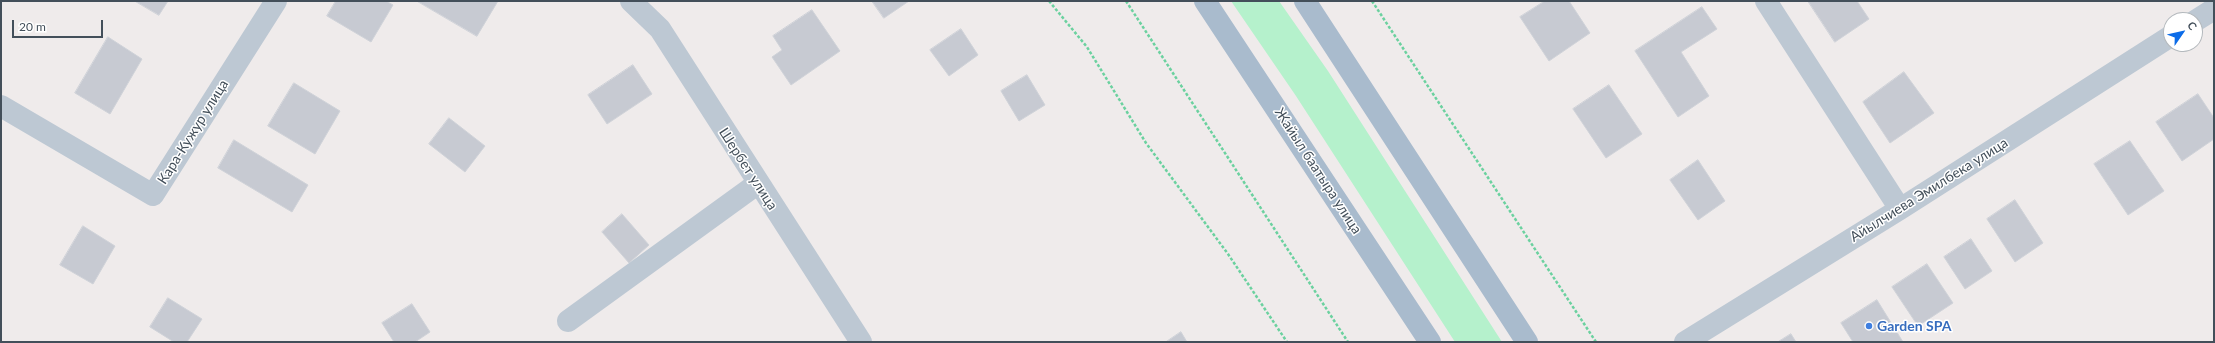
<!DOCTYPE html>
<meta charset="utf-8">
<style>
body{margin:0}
#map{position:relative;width:2215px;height:343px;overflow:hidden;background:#efebeb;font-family:Lato,sans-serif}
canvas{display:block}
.frame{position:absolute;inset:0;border:2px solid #434f5a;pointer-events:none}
.north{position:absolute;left:2163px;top:12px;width:40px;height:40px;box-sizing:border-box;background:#fff;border:1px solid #b4b9bd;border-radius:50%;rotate:56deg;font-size:11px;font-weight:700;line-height:16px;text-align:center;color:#434f5a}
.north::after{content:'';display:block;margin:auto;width:14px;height:18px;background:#0c6ce8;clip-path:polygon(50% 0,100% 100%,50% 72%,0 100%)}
.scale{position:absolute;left:12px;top:20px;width:91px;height:18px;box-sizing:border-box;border:2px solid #434f5a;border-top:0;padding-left:5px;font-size:12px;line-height:14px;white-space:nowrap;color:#434f5a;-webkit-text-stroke:3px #fff;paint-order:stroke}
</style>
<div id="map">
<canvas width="2215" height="343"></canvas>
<div class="frame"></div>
<div class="north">С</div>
<div class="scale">20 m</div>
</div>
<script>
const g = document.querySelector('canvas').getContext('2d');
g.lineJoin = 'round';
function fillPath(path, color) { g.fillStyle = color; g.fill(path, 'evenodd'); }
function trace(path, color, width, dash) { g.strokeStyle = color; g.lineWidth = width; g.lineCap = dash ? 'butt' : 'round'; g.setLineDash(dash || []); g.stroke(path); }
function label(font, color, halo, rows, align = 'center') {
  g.font = font + ' Lato,sans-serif'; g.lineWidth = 3; g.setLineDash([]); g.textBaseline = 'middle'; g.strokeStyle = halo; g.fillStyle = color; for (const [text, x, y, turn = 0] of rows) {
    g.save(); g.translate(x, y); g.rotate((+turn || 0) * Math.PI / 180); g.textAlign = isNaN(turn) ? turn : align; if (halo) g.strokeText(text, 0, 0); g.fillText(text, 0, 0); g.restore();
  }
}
const green = new Path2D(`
 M1231 1H1279L1328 71 1502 342H1455L1296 96Z`);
const building = new Path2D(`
 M135 1H168L159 15Z
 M336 1H386L393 5 371 42 327 16Z
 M417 1H498L477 36Z
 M872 1H909L884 18Z
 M1545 1H1569L1590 33 1549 61 1520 17Z
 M1808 1H1857L1869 19 1835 42Z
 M1702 7 1717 29 1681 52 1709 96 1678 117 1635 51Z
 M812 10 840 51 791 85 772 57 782 50 773 36Z
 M961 29 978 55 949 76 930 50Z
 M108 37 142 59 110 114 75 93Z
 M633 65 652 94 607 124 588 95Z
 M1904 72 1934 113 1890 143 1863 102Z
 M1027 75 1045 105 1019 121 1001 91Z
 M294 83 340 111 315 154 268 126Z
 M1609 85 1642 134 1606 158 1573 109Z
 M2198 94 2214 118V139L2182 161 2156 122Z
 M449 118 485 146 465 172 429 144Z
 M234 140 308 185 292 212 218 168Z
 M2130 141 2164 191 2128 215 2094 164Z
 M1698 160 1725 201 1698 220 1670 180Z
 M2015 200 2043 243 2015 262 1987 219Z
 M622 214 649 245 629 263 602 232Z
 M83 226 115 246 93 284 60 265Z
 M1971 239 1992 271 1965 289 1944 257Z
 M1927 264 1953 303 1918 326 1892 287Z
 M168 298 202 319 187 342H174L150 327Z
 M1877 300 1903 342H1853L1841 323Z
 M412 304 430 332 415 342H394L382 323Z
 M1181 332 1187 342H1166Z
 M1791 334 1796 342H1778Z`);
const path = new Path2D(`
 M1049 1 1087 47 1146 143 1228 254 1287 342
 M1126 1 1348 342
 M1372 1 1596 342`);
const street = new Path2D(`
 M631 1 660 29 861 342
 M1766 1 1900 209
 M2195 21 2214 9
 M1 106 153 195 276 1
 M568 321 757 184
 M1685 342 1900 209 2171 36`);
const primary = new Path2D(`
 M1205 1 1430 342
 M1305 1 1527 342`);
const markers = [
 [1869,326,4,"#3f7fe0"]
];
const streetNames = [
 ["Кара-Кужур улица",193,132,-58],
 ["Шербет улица",748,169,57],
 ["Жайыл баатыра улица",1318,171,57],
 ["Айылчиева Эмилбека улица",1929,190,-32]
];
const shopNames = [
 ["Garden SPA",1877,326]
];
fillPath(green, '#b5f1cc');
fillPath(building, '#c7cad2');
trace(building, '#cfd2d8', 1);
trace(path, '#6bd19f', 2.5, [3, 2]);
trace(street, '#bdc8d3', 22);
trace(primary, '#a9bbcd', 22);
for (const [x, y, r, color] of markers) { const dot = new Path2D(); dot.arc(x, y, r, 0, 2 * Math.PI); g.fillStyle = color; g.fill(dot); trace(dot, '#fff', 1.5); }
label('14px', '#434f5a', '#fff', streetNames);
label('bold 14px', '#366cbe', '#fff', shopNames, 'left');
</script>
